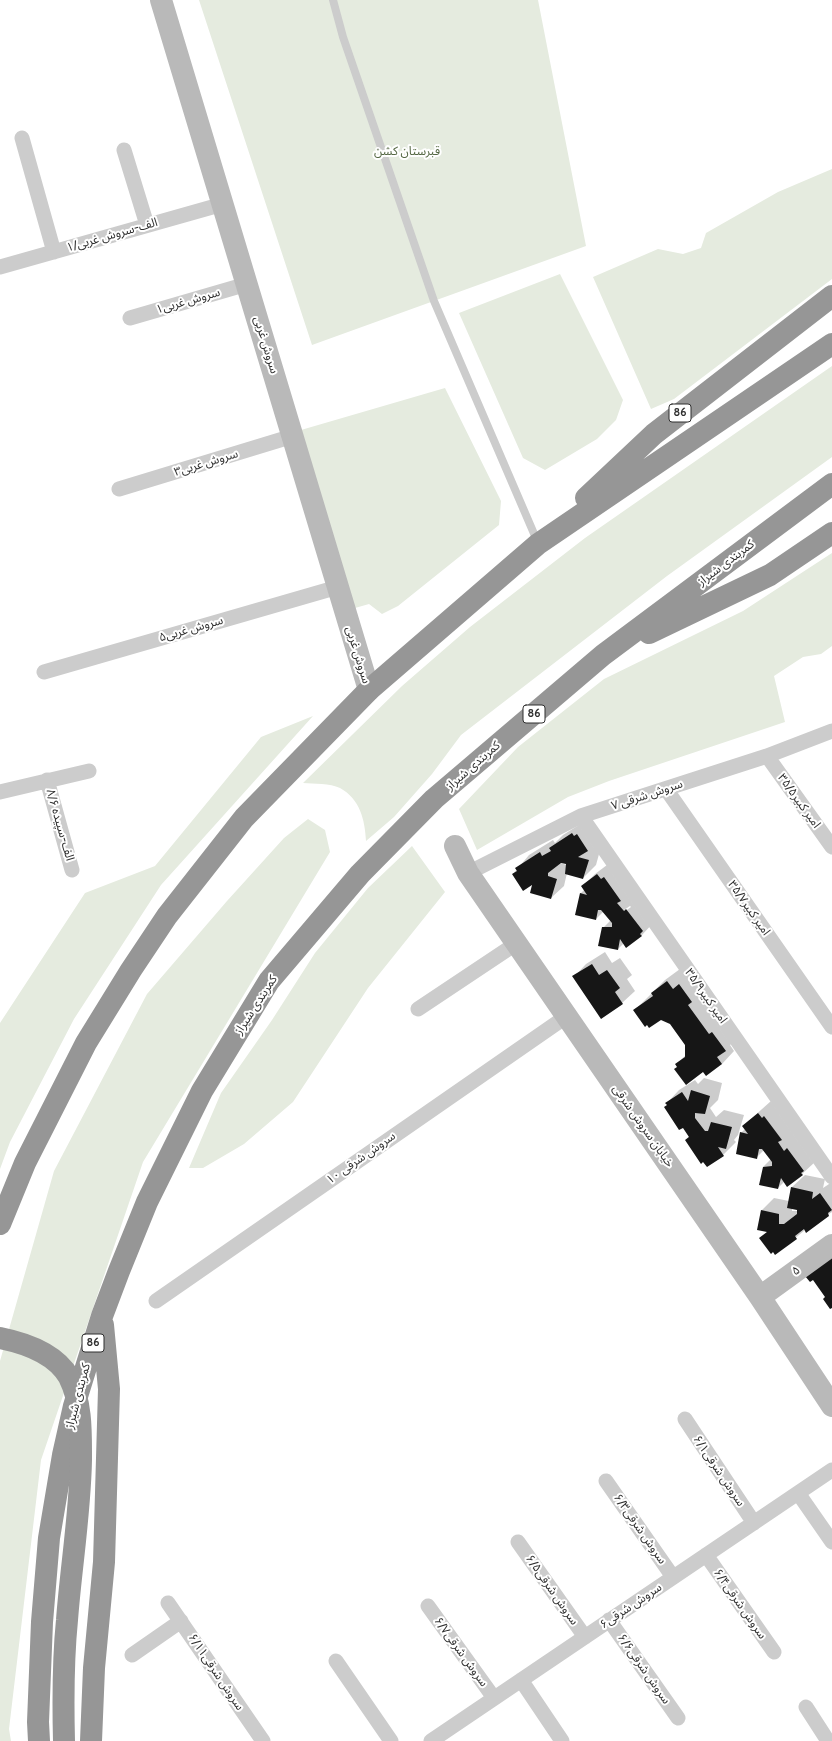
<!DOCTYPE html>
<meta charset="utf-8">
<style>
body{margin:0}
canvas{display:block;background:#fff}
</style>
<canvas width="832" height="1741"></canvas>
<script>
const g = document.querySelector('canvas').getContext('2d');
g.lineJoin = 'round';
function fillPath(path, color) { g.fillStyle = color; g.fill(path, 'evenodd'); }
function trace(path, color, width, dash) { g.strokeStyle = color; g.lineWidth = width; g.lineCap = dash ? 'butt' : 'round'; g.setLineDash(dash || []); g.stroke(path); }
function label(font, color, halo, rows, align = 'center') {
  g.font = font + ' Cabin,"Noto Sans Arabic",sans-serif'; g.lineWidth = 4; g.setLineDash([]); g.textBaseline = 'middle'; g.strokeStyle = halo; g.fillStyle = color; for (const [text, x, y, turn = 0] of rows) {
    g.save(); g.translate(x, y); g.rotate((+turn || 0) * Math.PI / 180); g.textAlign = isNaN(turn) ? turn : align; if (halo) g.strokeText(text, 0, 0); g.fillText(text, 0, 0); g.restore();
  }
}
const green = new Path2D(`
 M199 0H538L586 246 312 345Z
 M832 169V279L674 399 651 409 593 277 658 249 683 254 701 248 706 233 778 192Z
 M560 274 623 400 616 420 597 439 545 470 523 458 459 313Z
 M832 366V457L667 576 461 735 432 774 394 817 366 841C365 820 360 799 340 788 330 783 314 784 303 783L402 686 470 627 585 538Z
 M445 388 501 501 499 525 398 606 382 614 369 604 355 608 301 430Z
 M832 553V646L821 654 803 657 774 676 785 722 609 781 568 797 477 850 459 809 518 747 604 679 743 611Z
 M313 716 161 885 74 1019 10 1142 0 1169V1023L85 893 155 866 261 737Z
 M308 819 325 830 330 852 143 1162 41 1460 9 1729 11 1741H0V1361L54 1171 147 994 227 901 284 838Z
 M412 846 445 892 368 988 293 1102 244 1144 203 1168H189L221 1093 272 1020 315 953 368 888Z`);
const shadow = new Path2D(`
 M585 821 601 847 596 865 583 878 567 873 564 886 551 898 534 883 513 874 529 855 553 840 555 843 563 835ZM560 862 567 863V865L560 863Z
 M611 862 654 922 642 935 627 946 624 943 618 949 603 928 611 920 604 911 596 919 580 894 585 889 582 887 595 874ZM630 906 631 907 624 912V910Z
 M605 952 612 963 620 958 632 975 627 979 635 991 622 1003 574 977 586 964Z
 M680 969 738 1038 730 1045 734 1051 722 1064 704 1071 678 1066 676 1064 686 1055V1045L671 1023 635 1010 665 980Z
 M704 1078 722 1083 718 1100 710 1108 716 1117 724 1110 744 1115 738 1135 734 1140 736 1142 723 1155 686 1140 689 1136 667 1103 679 1090 695 1080 698 1084Z
 M771 1101 815 1162 802 1174 787 1185 784 1182 778 1188 763 1167 771 1159 764 1150 756 1158 741 1133 745 1129 743 1126Z
 M805 1175 825 1179 823 1188 832 1182V1212L805 1230 776 1254 760 1238 768 1231 762 1210 774 1198 789 1201 792 1187ZM792 1208 798 1209V1211H792Z`);
const building = new Path2D(`
 M572 833 574 836 577 834 588 851 578 857 589 860 583 879 565 874 566 864 561 863 548 873V876L557 879 551 899 530 893 532 885 523 891 512 874 517 871 515 868 540 852 542 856 551 851 549 848Z
 M597 874 601 879 604 877 621 901 617 903 624 911 626 909 643 931 640 934 642 936 626 948 620 939 618 950 598 946 602 927H612V923L601 910H598L596 920 575 915 580 893 587 895 581 886Z
 M592 964 599 975 607 970 620 988 615 992 623 1004 601 1019 572 976Z
 M667 981 673 989 679 984 692 1002 688 1005 709 1034 712 1032 726 1051 717 1057 722 1064 706 1076 703 1072 686 1085 674 1069 677 1067 675 1064 685 1057V1045L670 1024 661 1020 649 1028 647 1025 645 1027 633 1010 653 996 651 993Z
 M691 1090 710 1096 705 1114 695 1113V1118L705 1131H708L711 1122 732 1127 726 1149 718 1147 724 1156 707 1167 703 1162 701 1164 685 1140 689 1137 683 1128 679 1130 664 1107 667 1105 665 1103 682 1092 688 1101Z
 M758 1113 762 1118 764 1116 782 1140 778 1142 784 1151 787 1148 804 1171 801 1173 803 1175 787 1187 781 1178 778 1189 759 1185 763 1167 772 1166V1162L762 1149H759L757 1159 736 1154 740 1132 748 1134 742 1126Z
 M791 1187 813 1192 812 1199 820 1193 832 1210 828 1213 829 1216 806 1233 804 1229 795 1236 797 1239 775 1255 773 1252 771 1254 759 1238 767 1232 757 1230 761 1210 779 1214V1224H784L797 1214V1210L787 1208Z
 M832 1257V1308L830 1309 823 1299 825 1297 813 1280 810 1282 805 1276Z`);
const lane = new Path2D(`
 M333 0 343 37 434 301 538 543`);
const street = new Path2D(`
 M22 138 54 252
 M124 150 147 225
 M0 267 223 204
 M130 318 247 284
 M119 489 293 436
 M44 672 338 587
 M767 756 832 847
 M47 780 72 870
 M666 789 832 1027
 M0 792 89 771
 M581 816 832 1177
 M468 873 581 816 767 756 832 731
 M418 1009 517 943
 M156 1301 567 1016
 M685 1419 754 1523
 M606 1481 673 1577
 M798 1493 832 1542
 M518 1542 585 1637
 M706 1555 774 1652
 M168 1603 263 1741
 M428 1606 494 1698
 M609 1620 678 1718
 M132 1655 181 1621
 M336 1661 391 1741
 M521 1680 562 1741
 M806 1707 828 1741
 M431 1741 832 1470`);
const secondary = new Path2D(`
 M161 0 369 690
 M455 846 468 873 760 1297 832 1406
 M760 1297 832 1245`);
const highway = new Path2D(`
 M586 498 654 434 832 296
 M649 633 770 575 832 533
 M0 1224 25 1163 86 1043 131 970 167 916 244 818 369 690 538 544 832 344
 M39 1741 38 1722 42 1622 49 1538 63 1455 74 1406 87 1364 102 1316 119 1271 147 1202 202 1091 269 981 360 874 434 799 603 655 832 484
 M91 1741 94 1668 104 1562 109 1389 103 1325`);
const highwayBridge = new Path2D(`
 M0 1338C25 1343 55 1353 69 1377 82 1403 81 1432 81 1460 80 1514 71 1567 67 1620 63 1660 63 1701 64 1741`);
const shields = [
 [680,413,22],
 [534,714,22],
 [93,1343,22]
];
const shieldNames = [
 ["86",680,413],
 ["86",534,714],
 ["86",93,1343]
];
const parkNames = [
 ["قبرستان کشن",407,151]
];
const streetNames = [
 ["۱/الف-سروش غربی",112,235,-16],
 ["سروش غربی۱",188,301,-16],
 ["سروش غربی",266,345,73],
 ["سروش غربی۳",206,463,-17],
 ["کمربندی شیراز",726,563,-37],
 ["سروش غربی۵",191,629,-16],
 ["سروش غربی",358,655,73],
 ["کمربندی شیراز",473,766,-41],
 ["سروش شرقی ۷",647,795,-18],
 ["امیر کبیر۳۵/۵",799,801,54],
 ["۸/۶ الف-سپیده",60,825,74],
 ["امیر کبیر۳۵/۷",749,908,55],
 ["امیر کبیر۳۵/۹",706,996,55],
 ["کمربندی شیراز",256,1005,-57],
 ["خیابان سروش شرقی",643,1126,55],
 ["سروش شرقی ۱۰",361,1158,-35],
 ["۵",796,1271,-36],
 ["کمربندی شیراز",78,1396,-75],
 ["سروش شرقی۶/۱",719,1471,56],
 ["سروش شرقی۶/۳",640,1529,55],
 ["سروش شرقی۶/۵",552,1590,55],
 ["سروش شرقی۶/۴",740,1604,55],
 ["سروش شرقی۶",631,1606,-34],
 ["سروش شرقی۶/۷",461,1652,54],
 ["سروش شرقی۶/۶",644,1669,55],
 ["سروش شرقی۶/۱۱",216,1672,56]
];
fillPath(green, '#e5ebdf');
fillPath(shadow, '#0003');
fillPath(building, '#161616');
trace(lane, '#ccc', 8);
trace(street, '#ccc', 15);
trace(secondary, '#b9b9b9', 22);
trace(highway, '#969696', 22);
trace(highwayBridge, '#969696', 22);
for (const [x, y, w] of shields) { const box = new Path2D(); box.roundRect(x - w / 2, y - 9, w, 18, 3); g.fillStyle = '#fff'; g.fill(box); trace(box, '#2f2f2f', 1); }
label('bold 11px', '#2f2f2f', null, shieldNames);
label('12px', '#536642', '#fff', parkNames);
label('12px', '#2f2f2f', '#fff', streetNames);
</script>
